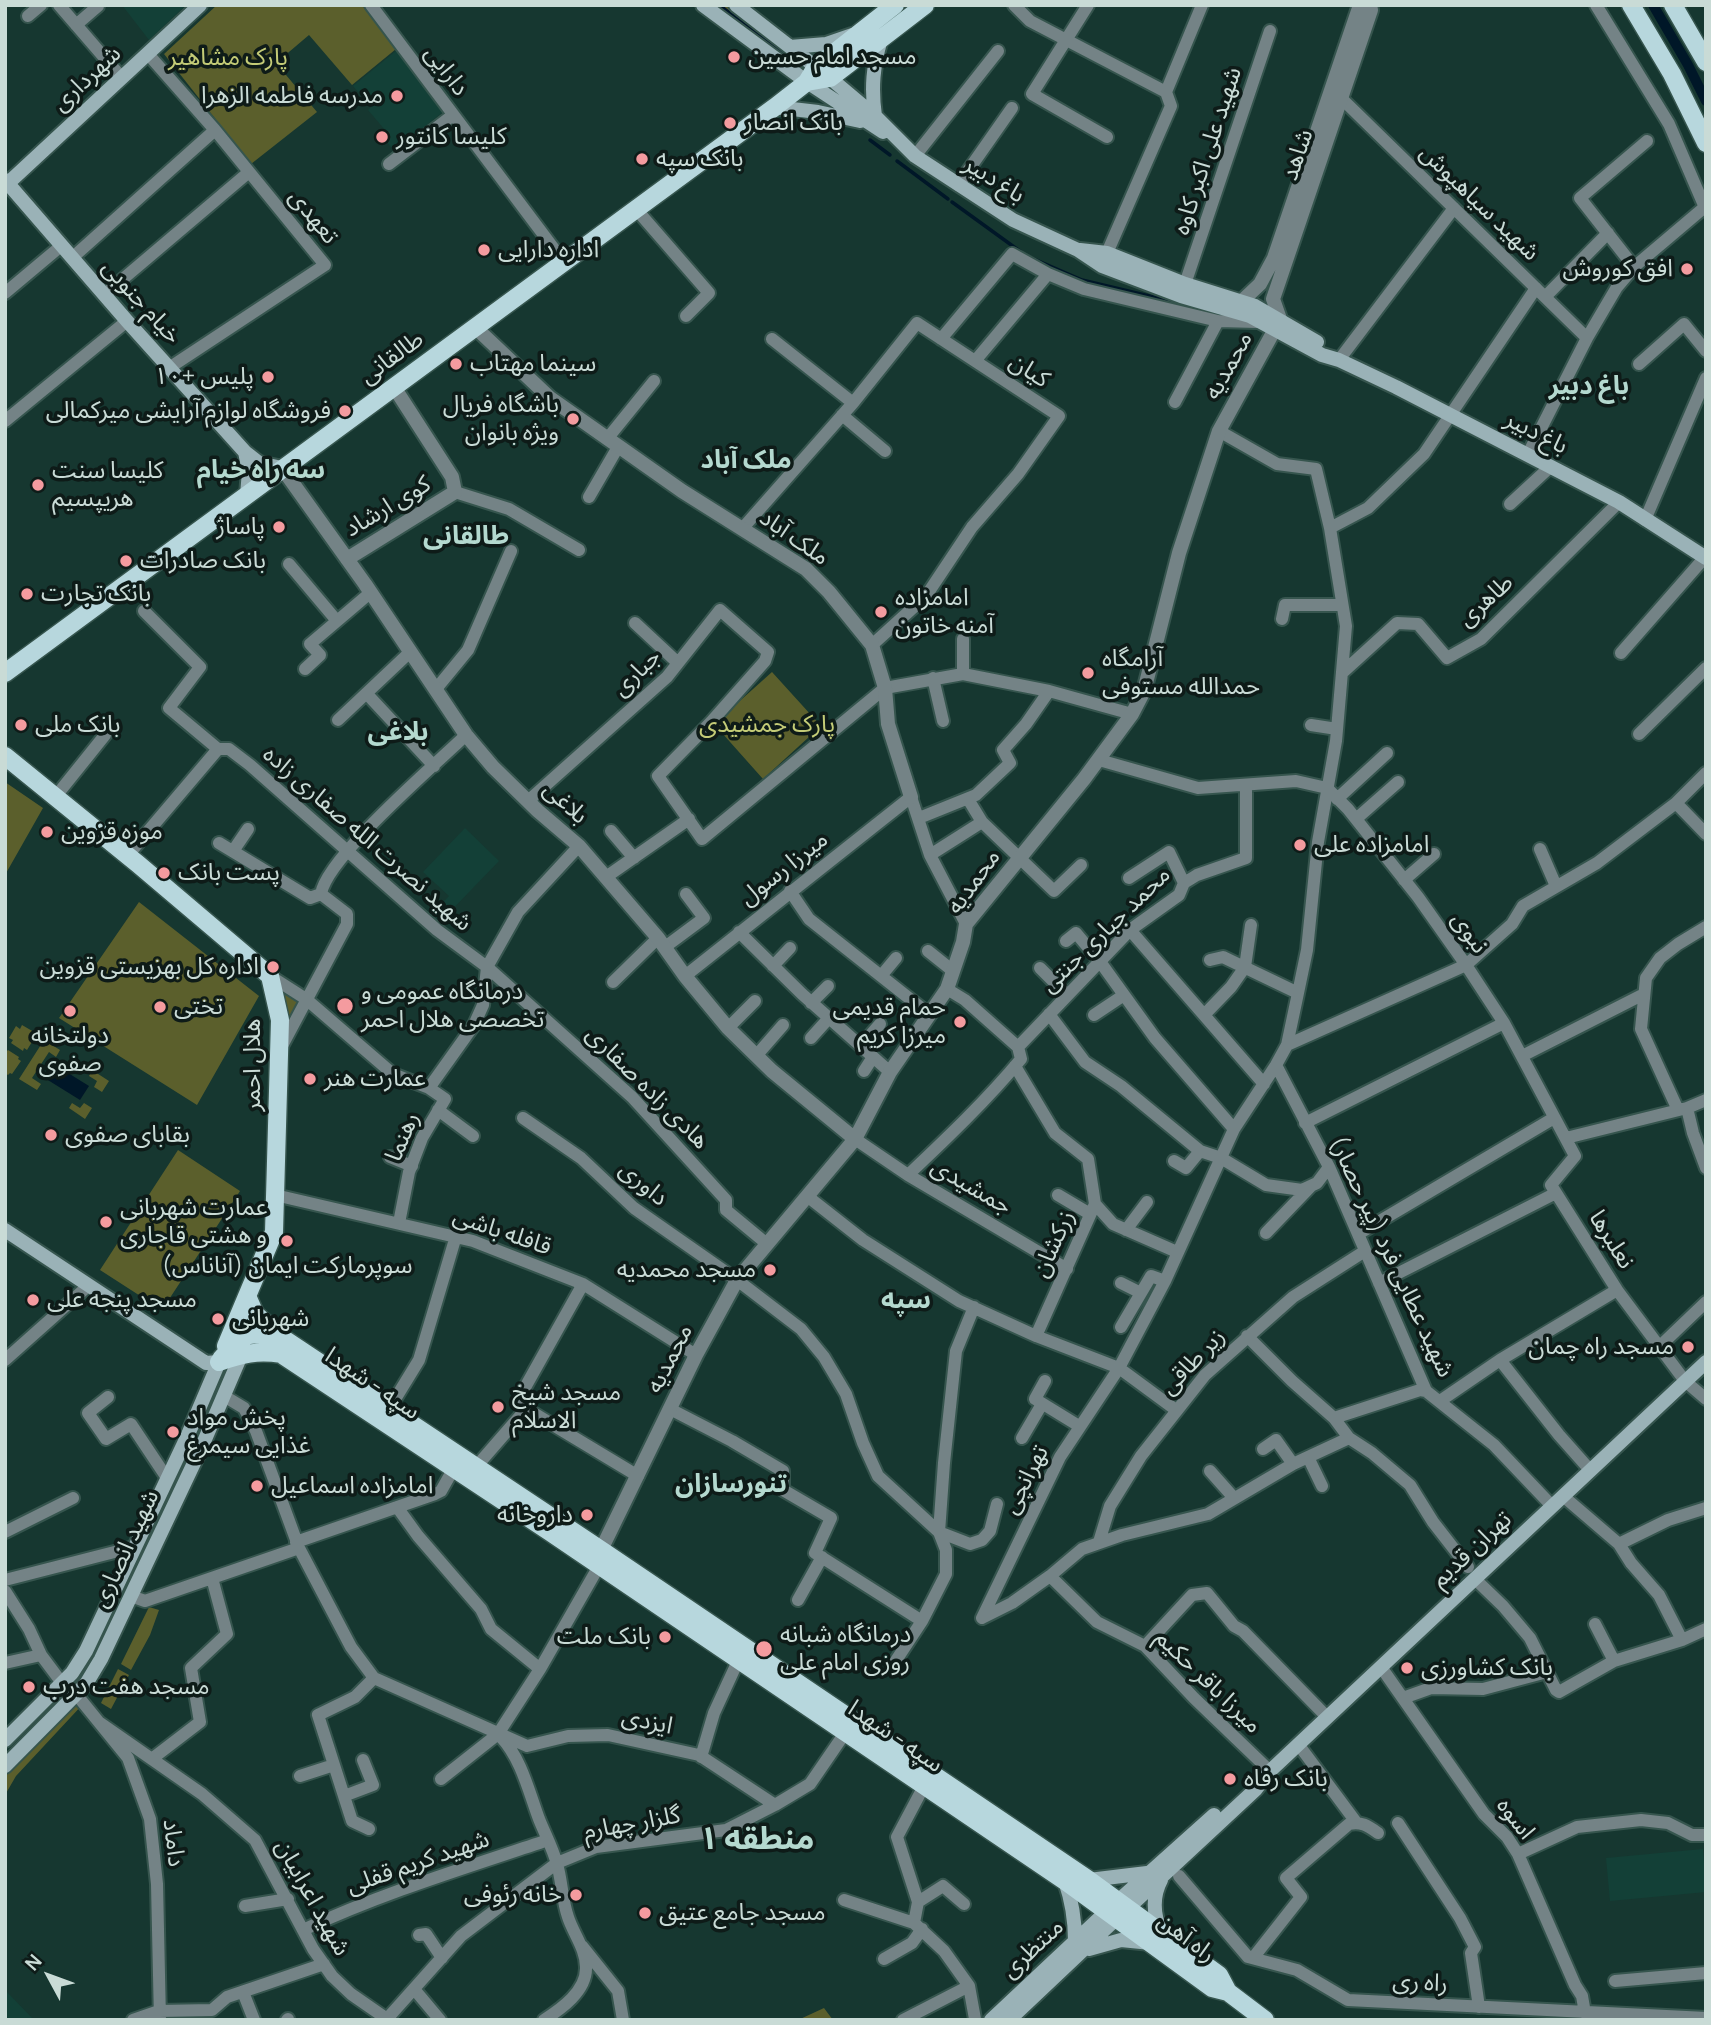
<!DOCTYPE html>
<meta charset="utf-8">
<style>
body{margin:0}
#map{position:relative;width:1711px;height:2025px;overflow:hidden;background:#163730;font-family:Manrope,sans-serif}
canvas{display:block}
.frame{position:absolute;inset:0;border:7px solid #c9dbd6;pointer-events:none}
.north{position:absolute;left:14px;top:1941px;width:70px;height:70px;-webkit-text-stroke:5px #0e1b18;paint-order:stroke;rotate:311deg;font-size:19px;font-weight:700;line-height:28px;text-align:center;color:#c9dbd6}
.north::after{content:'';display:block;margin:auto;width:24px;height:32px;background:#c9dbd6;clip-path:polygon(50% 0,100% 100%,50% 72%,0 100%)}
</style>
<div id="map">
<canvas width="1711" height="2025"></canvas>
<div class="frame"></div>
<div class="north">N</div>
</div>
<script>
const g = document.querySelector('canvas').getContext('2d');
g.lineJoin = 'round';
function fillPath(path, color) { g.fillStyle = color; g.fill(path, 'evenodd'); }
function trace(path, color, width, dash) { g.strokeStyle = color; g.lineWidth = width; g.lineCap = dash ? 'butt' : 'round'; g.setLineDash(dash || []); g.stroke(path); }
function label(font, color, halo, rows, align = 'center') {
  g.font = font + ' Manrope,"Noto Sans Arabic",sans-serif'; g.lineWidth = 7; g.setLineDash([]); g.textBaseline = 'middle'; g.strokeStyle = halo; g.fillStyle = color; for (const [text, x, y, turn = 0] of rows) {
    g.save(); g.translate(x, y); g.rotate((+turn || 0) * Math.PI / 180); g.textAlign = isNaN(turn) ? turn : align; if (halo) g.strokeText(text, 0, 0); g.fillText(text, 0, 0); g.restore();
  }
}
const built = new Path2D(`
 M122 5H186L149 40Z
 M397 50 443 112 394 151 387 142 391 137 368 110 371 107 353 86Z
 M465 828 499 861 442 920 434 912 449 896 423 872Z
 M1703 1849 1706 1892 1610 1901 1606 1858Z
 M5 1990 34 2020H5Z`);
const green = new Path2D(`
 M217 5H362L396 49 352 85 309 35 276 63 317 112 251 164 164 54Z
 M703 5H736L796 58 795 63 791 66Z
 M772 672 821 726 763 779 714 724Z
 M5 782 43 808 5 875Z
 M139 902 259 996 197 1105 59 1018Z
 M284 987 297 996 299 1002 286 1029Z
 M22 1025 34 1032 32 1035 35 1037 27 1050 24 1048 23 1051 11 1043 13 1040 9 1038 16 1026 20 1029Z
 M44 1040 60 1050 56 1057 49 1052 32 1078 41 1084 37 1090 19 1079Z
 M8 1050 19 1057 18 1059 21 1061 12 1074 10 1073 8 1075 5 1073V1053Z
 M92 1070 109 1081 102 1092 94 1087 97 1081 89 1076Z
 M72 1103 80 1108 84 1103 92 1108 85 1119 69 1108Z
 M178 1150 240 1191 162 1310 100 1270Z
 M149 1607 159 1610 150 1635 131 1670 121 1664Z
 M118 1669 129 1675 111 1709 101 1703Z
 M76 1694 84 1703 16 1776 5 1795V1766Z
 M824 2008 833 2020H798Z`);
const water = new Path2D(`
 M52 1063 89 1086 80 1100 43 1077Z`);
const stream = new Path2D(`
 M719 5 790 59
 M870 140 890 155
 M897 161 948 199
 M952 202 1021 252
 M1027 256 1082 280 1187 305`);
const canal = new Path2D(`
 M1653 5 1688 65 1706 101`);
const minor = new Path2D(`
 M59 5 122 78
 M371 5 564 262
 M1014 5 1030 21 1166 92
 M1088 5 1032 94 1107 137
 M1596 5 1669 124 1706 210
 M28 16 41 5
 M76 25 98 6
 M148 54 215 130 325 265 169 368
 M1341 98 1587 338
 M915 156 998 51
 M389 164 453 115
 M958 185 1012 108
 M636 209 709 293 686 316
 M1107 253 1171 106 1166 92 1202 5
 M72 258 215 130
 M1634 267 1580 198 1647 141
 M1185 284 1270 31
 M5 293 61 246
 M104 295 249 172
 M1545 297 1608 233
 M772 339 853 403
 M941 339 1012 254 1048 274 1084 289 1218 321 1258 322
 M1339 360 1454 208
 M975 361 1048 274
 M1639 364 1684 324 1706 351
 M1175 402 1218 321
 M842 415 885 451
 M5 421 127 321
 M607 439 654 381
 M1528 454 1587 338 1617 287 1634 267 1706 206
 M455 492 509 509 579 550
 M589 497 618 447
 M1510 504 1550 467
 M1645 520 1706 378
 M1330 528 1368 508 1424 454 1536 288
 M742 529 853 403 917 323 1059 416 1018 474 972 527 926 596 872 645
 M289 564 337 621
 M144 611 200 667 169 708 218 749
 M1282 619 1285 605H1342
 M635 623 678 663
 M1621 653 1706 556
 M305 669 320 655 310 644 370 593
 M1342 673 1397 623 1418 624 1447 658 1481 639 1619 502
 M963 674V639
 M933 678 943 721
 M436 689 468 650 511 551
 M367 694 434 766
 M338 720 409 653
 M1311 725 1337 729
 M1639 734 1706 668
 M218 749H229L250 765 437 930 487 967 632 1097 726 1200V1210L767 1244
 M1099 760 1198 788 1296 781 1327 788 1348 809 1418 897 1466 965 1504 1023 1575 1156 1551 1185 1617 1290 1685 1381 1706 1399
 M56 796 105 735
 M968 799 982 822 1054 891 1081 865
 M1337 799 1387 753
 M528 801 667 677 720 610 768 652 765 661 711 722 658 776 702 839 885 688 963 674 1049 691 1132 714
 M1676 803 1706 834
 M919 818 976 795 1010 763 1003 750 1026 724 1049 691
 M1356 819 1398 782
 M611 831 634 858
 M219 843 310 898 321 894
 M1540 849 1556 886
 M233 851 248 829
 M128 855 218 749
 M930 855 982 822
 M606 877 689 819
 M1129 878 1169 852 1184 883
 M1404 880 1434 854
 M790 891 809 919 929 1014
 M321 894C326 858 436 764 466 735
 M1130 930 1264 1084
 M739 932 802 994 890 1072
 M1066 941 1076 933 1101 963 1155 1038 1234 1129
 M665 947 704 918 686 894
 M928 951 953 971
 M1210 960 1223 957 1298 993
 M773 966 790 948
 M1040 968 1067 995
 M270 976 306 999 393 1074 429 1088
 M685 976 911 797 930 855 966 924
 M881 976 896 958
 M613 982 658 938
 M947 989 965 1000 1018 1047
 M811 1003 828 986
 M1049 1014 1085 1062 1121 1086 1200 1151 1221 1158 1266 1185 1302 1190 1317 1183 1329 1167
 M1205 1014 1231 987 1245 967 1251 925
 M1094 1015 1124 995
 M728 1028 755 1001
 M811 1038 829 1018
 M1287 1045 1466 965 1512 924 1523 906 1597 863 1676 803 1706 773
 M282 1046 347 924V914L321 894
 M861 1046 880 1024
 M1018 1047 1130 930 1179 895 1184 883 1197 875 1246 858V785
 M756 1056 783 1025
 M1522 1056 1644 994
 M1276 1065 1329 1167 1426 1391 1494 1445 1552 1506
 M1015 1066 1055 1133 1088 1159 1095 1204 1036 1336
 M864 1071 873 1057
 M1687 1108 1693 1133 1706 1168
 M438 1110 473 1136
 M1678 1110 1641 1029 1646 978 1660 958 1678 944 1706 927
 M523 1118 581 1158 634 1208 737 1280 801 1329 824 1357 846 1394 863 1443 878 1476 939 1532 970 1544 982 1540 990 1531 997 1504
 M1305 1123 1504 1023
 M1566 1138 1687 1108 1706 1100
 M855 1139 908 1175 1067 1269
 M390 1157 412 1166
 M1174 1161 1186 1168 1200 1151
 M908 1175C947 1138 986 1101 1021 1059L1018 1047
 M275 1195 473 1241 583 1284 696 1355
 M1058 1195 1090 1214
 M807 1196 863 1240 959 1301 1036 1336 1119 1368 1165 1281 1234 1129 1276 1065 1287 1045 1298 993 1307 950 1318 842 1336 741 1346 626 1330 528 1316 469 1277 464 1219 431
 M1095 1204 1113 1224 1177 1252
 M399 1223 409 1172 422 1138 445 1099 429 1088 474 1025 483 1005 487 967 518 912 579 846
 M1126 1230 1147 1202
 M1266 1233 1311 1186
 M1358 1234 1554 1118
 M1121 1283 1141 1293
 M1379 1283 1556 1193
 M1121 1327 1151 1276 1165 1281
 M1247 1336 1292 1381 1334 1418 1349 1438
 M1659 1347 1706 1302
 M5 1360 88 1286
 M1500 1360 1559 1435 1590 1470
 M1045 1381 1035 1399 1079 1426
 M224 1396 244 1408 256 1431 299 1548 351 1647 374 1678 527 1746 568 1736 608 1735 699 1755 775 1805
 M108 1397 88 1413 106 1439 131 1424 167 1478
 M1440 1401 1500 1360 1617 1290
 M525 1408 638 1476
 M389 1409 419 1360 456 1236
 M670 1409 732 1441 783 1471V1490L831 1518 815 1553 922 1621
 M1334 1418 1420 1390 1426 1391
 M1022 1438 1042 1404
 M1263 1449 1276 1440 1293 1464
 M1308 1457 1322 1486
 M475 1468 521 1415 525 1408 518 1400 583 1284
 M1210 1471 1234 1498
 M1563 1496 1619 1544 1631 1563 1659 1595 1682 1640
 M397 1507 418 1536 481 1609 491 1629 540 1669
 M5 1532 73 1498
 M296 1542 435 1494 441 1491 454 1468
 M1099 1542 1110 1506 1141 1456 1205 1375 1293 1297 1365 1251
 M1619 1544 1668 1520 1706 1508
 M1050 1576 1097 1622 1145 1646 1194 1698 1270 1771
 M1475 1579 1503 1606 1530 1638 1556 1690 1559 1692 1614 1661 1682 1640 1706 1629
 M5 1580 134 1547
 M5 1591 29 1629 41 1655 62 1683
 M131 1596 145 1601 299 1548
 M798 1600 822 1557
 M982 1618 1012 1603 1050 1576 1082 1549 1122 1535 1208 1514 1293 1464 1349 1438 1372 1453 1410 1485 1433 1522 1468 1567
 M982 1618 1060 1457 1119 1368 1176 1410
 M1595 1624 1614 1661
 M1145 1646 1192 1595 1207 1593 1234 1626 1243 1631 1327 1717
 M5 1663 41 1655
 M893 1665 922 1621 946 1574V1550L939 1532 944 1463 956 1351 974 1307
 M1381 1667 1484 1814 1507 1837 1518 1854 1575 1985 1582 1996 1585 2013
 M76 1694 128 1758 150 1819 157 1884 160 2020
 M1403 1698 1431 1688 1483 1689 1547 1672
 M100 1723 202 1794 255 1840 313 1949 332 1976 351 1994 387 2019
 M501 1737C521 1758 529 1792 539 1819 545 1834 553 1849 557 1864 562 1881 562 1900 568 1917 573 1933 586 1949 586 1967 587 1991 561 2009 544 2020
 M1298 1744 1356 1822
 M701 1757 714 1713 738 1661
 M153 1758 200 1722 191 1668 227 1634 212 1578
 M300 1776 334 1765
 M441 1779 498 1734 540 1669 599 1566
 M924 1786 897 1837 918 1902 914 1923 944 1951 969 1986 975 2019
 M344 1796 373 1785 363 1760
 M1398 1823 1460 1918 1475 1947 1471 1953 1479 2007
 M369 1829 352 1821 318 1715 355 1697 374 1678
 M1518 1854 1577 1827 1641 1820 1668 1823 1692 1835H1706
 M1179 1876 1248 1957 1297 1970 1348 2000 1706 2018
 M844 1900 914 1923
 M918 1902 943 1886 964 1904
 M245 1906 288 1899
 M303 1930C382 1893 465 1868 548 1840
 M419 1935 426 1934 442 1958
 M582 1946 618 1991 623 2020
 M1253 1958 1301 1897 1286 1878 1349 1824C1361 1821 1368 1826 1378 1833
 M884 1959 912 1943 922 1929
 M1615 1981 1706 1973
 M414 1989 440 2020
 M243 1992 254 2020
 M133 2020 159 2011 212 2010 227 1997 324 1964
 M287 2020 288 2019
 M386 2020 461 1936 557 1863 596 1847 726 1830 775 1805 810 1784 845 1733
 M903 2020 969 1986`);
const tertiary = new Path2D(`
 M1242 301 1260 284 1274 258 1360 5
 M1280 319 1273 299 1371 10 1370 5
 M476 328 550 398 682 491 806 569 829 592 872 645 885 688 888 724 911 797
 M282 468 365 584 466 735 493 767 538 811 579 846 658 938 685 976 728 1028 772 1071 855 1139
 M347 559 455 492 452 477 394 387
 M601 1550 696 1355 737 1280 855 1139 890 1072 947 989 963 942 966 924 1084 779 1132 714 1144 691 1179 553 1219 431 1275 329`);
const secondary = new Path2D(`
 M703 5 807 82 883 132
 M736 5 830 78 875 116 915 156 1013 220 1078 250 1102 266 1181 296 1250 316 1322 355 1339 360 1396 387 1619 502 1706 558
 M790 47 826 44 852 35
 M775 107 818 112 860 121
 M875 116C871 88 873 66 881 39
 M5 180 127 321 245 452 259 463 282 468
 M5 186 200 5
 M1080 250 1107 253 1185 284 1255 306 1317 342
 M245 452 249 471 247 495
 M5 1230 194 1355 206 1363 219 1362 187 1437 86 1651 72 1673 5 1740
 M5 1766 86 1684 101 1659 203 1444 242 1353
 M1089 1880 1147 1873
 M1065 1881C1072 1901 1075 1919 1075 1941
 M1118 1901 1214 1815
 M1128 1908 1256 1789 1270 1771 1706 1362
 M1161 1932C1153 1914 1152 1897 1161 1880
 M1089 1949 1121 1940 1151 1943
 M991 2020 1107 1911
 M1009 2020 1117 1918`);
const primary = new Path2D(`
 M1631 5 1672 74 1706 143
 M1673 5 1706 62
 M807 82 830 78 925 5
 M5 673 775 107 807 82 816 67 895 5
 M5 756 138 864 270 976 280 1020 274 1232 226 1346
 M248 1298 255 1314 281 1337
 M221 1359C247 1329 248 1331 287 1341L601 1550 1089 1880 1219 1975 1228 1992
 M219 1362C241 1354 258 1350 281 1354L550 1532 1065 1881 1212 1988 1228 1992 1265 2020`);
const markers = [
 [734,57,7,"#f49b9f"],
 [397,96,7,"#f49b9f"],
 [730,123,7,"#f49b9f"],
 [382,137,7,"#f49b9f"],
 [642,159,7,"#f49b9f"],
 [484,250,7,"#f49b9f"],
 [1687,269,7,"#f49b9f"],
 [456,364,7,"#f49b9f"],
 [268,377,7,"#f49b9f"],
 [345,411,7,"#f49b9f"],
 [573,419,7,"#f49b9f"],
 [38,485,7,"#f49b9f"],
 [279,527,7,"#f49b9f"],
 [126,561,7,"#f49b9f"],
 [27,594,7,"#f49b9f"],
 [881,612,7,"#f49b9f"],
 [1088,673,7,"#f49b9f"],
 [21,725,7,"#f49b9f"],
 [47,832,7,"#f49b9f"],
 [1300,845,7,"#f49b9f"],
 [164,873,7,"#f49b9f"],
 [273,967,7,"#f49b9f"],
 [345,1006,9,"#f49b9f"],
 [160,1007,7,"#f49b9f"],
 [70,1011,7,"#f49b9f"],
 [960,1022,7,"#f49b9f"],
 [310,1079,7,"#f49b9f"],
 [51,1135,7,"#f49b9f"],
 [106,1222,7,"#f49b9f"],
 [287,1241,7,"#f49b9f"],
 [770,1270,7,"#f49b9f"],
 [33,1300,7,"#f49b9f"],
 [218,1319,7,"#f49b9f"],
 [1688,1347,7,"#f49b9f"],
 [498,1407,7,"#f49b9f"],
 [173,1432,7,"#f49b9f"],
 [257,1486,7,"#f49b9f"],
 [587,1515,7,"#f49b9f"],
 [665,1637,7,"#f49b9f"],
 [764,1649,9,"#f49b9f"],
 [1407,1668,7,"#f49b9f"],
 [29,1687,7,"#f49b9f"],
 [1230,1779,7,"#f49b9f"],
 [576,1895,7,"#f49b9f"],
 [645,1913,7,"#f49b9f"]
];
const poiNames = [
 ["مسجد امام حسین",748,57],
 ["مدرسه فاطمه الزهرا",383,96,"right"],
 ["بانک انصار",744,123],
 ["کلیسا کانتور",396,137],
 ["بانک سپه",656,159],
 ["اداره دارایی",498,250],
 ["افق کوروش",1673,269,"right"],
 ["سینما مهتاب",470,364],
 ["پلیس +۱۰",254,377,"right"],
 ["باشگاه فریال",559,405,"right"],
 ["ویژه بانوان",559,433,"right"],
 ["فروشگاه لوازم آرایشی میرکمالی",331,411,"right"],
 ["کلیسا سنت",52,471],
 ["هریپسیم",52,499],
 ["پاساژ",265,527,"right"],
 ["بانک صادرات",140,561],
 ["بانک تجارت",41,594],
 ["امامزاده",895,598],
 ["آمنه خاتون",895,626],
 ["آرامگاه",1102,659],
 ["حمدالله مستوفی",1102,687],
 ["بانک ملی",35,725],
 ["موزه قزوین",61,832],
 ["امامزاده علی",1314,845],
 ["پست بانک",178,873],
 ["اداره کل بهزیستی قزوین",259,967,"right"],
 ["درمانگاه عمومی و",361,992],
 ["تخصصی هلال احمر",361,1020],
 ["تختی",174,1007],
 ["حمام قدیمی",946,1008,"right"],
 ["میرزا کریم",946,1036,"right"],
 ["دولتخانه",70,1036,"center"],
 ["صفوی",70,1064,"center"],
 ["عمارت هنر",324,1079],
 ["بقابای صفوی",65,1135],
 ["عمارت شهربانی",120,1208],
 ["و هشتی قاجاری",120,1236],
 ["سوپرمارکت ایمان (آناناس)",287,1266,"center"],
 ["مسجد محمدیه",756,1270,"right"],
 ["مسجد پنجه علی",47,1300],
 ["شهربانی",232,1319],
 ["مسجد راه چمان",1674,1347,"right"],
 ["مسجد شیخ",512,1393],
 ["الاسلام",512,1421],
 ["پخش مواد",187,1418],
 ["غذایی سیمرغ",187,1446],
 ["امامزاده اسماعیل",271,1486],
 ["داروخانه",573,1515,"right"],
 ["درمانگاه شبانه",780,1635],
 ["روزی امام علی",780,1663],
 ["بانک ملت",651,1637,"right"],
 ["بانک کشاورزی",1421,1668],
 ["مسجد هفت درب",43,1687],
 ["بانک رفاه",1244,1779],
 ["خانه رئوفی",562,1895,"right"],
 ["مسجد جامع عتیق",659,1913]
];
const parkNames = [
 ["پارک مشاهیر",228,58],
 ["پارک جمشیدی",767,725]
];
const streetNames = [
 ["دارایی",446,71,53],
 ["شهرداری",87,79,-43],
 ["شهید علی اکبر کاوه",1208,151,-72],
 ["شاهد",1298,155,-71],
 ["باغ دبیر",994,180,32],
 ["شهید سیاهپوش",1479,203,44],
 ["تعهدی",313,217,51],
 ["خیام جنوبی",141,302,48],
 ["طالقانی",392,358,-36],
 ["محمدیه",1229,366,-61],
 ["کیان",1029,371,33],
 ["باغ دبیر",1536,433,27],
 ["کوی ارشاد",388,507,-31],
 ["ملک آباد",794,538,35],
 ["طاهری",1486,601,-42],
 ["جباری",637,673,-44],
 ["بلاغی",565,803,42],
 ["شهید نصرت الله صفاری زاده",367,839,41],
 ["میرزا رسول",784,869,-38],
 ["محمدیه",974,882,-54],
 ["محمد جباری جنتی",1106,930,-44],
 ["نبوی",1469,933,55],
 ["هلال احمر",253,1065,-90],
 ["هادی زاده صفاری",647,1088,45],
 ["رهنما",403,1137,-67],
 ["داوری",643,1184,40],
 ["جمشیدی",971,1187,30],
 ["قافله باشی",502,1232,19],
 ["نعلبرها",1611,1240,58],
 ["زرکشان",1054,1244,-66],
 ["شهید عطایی فرد (پیر حصار)",1391,1257,65],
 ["محمدیه",670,1359,-63],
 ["زیر طاقی",1193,1362,-46],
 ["سپه - شهدا",372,1384,34],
 ["تهرانچی",1026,1480,-63],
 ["شهید انصاری",126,1549,-65],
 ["تهران قدیم",1472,1550,-43],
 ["میرزا باقر حکیم",1208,1682,44],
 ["ایزدی",647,1722,12],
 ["سپه - شهدا",895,1737,34],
 ["اسوه",1515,1819,52],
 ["گلزار چهارم",632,1824,-10],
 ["داماد",173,1843,83],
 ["شهید کریم قفلی",418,1863,-19],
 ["شهید اعرابیان",312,1898,61],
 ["راه آهن",1186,1938,37],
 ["منتظری",1033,1949,-43],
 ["راه ری",1420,1983,3]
];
const neighbourhoodNames = [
 ["باغ دبیر",1589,387],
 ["ملک آباد",746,461],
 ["سه راه خیام",261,471],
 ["طالقانی",466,537],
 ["بلاغی",398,733],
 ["سپه",906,1301],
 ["تنورسازان",731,1485]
];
const districtNames = [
 ["منطقه ۱",757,1840]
];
fillPath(built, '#134037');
fillPath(green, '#5b5f2c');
fillPath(water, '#001728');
trace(stream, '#001728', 3.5);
trace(canal, '#001728', 10);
trace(minor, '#36554e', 16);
trace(tertiary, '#36554e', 18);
trace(secondary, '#36554e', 18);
trace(primary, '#36554e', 21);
trace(minor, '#748386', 12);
trace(tertiary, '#748386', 14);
trace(secondary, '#9ab2b7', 14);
trace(primary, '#b7d7dd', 18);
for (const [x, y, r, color] of markers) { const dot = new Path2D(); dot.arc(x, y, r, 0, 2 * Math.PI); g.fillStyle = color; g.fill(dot); trace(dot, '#0e1b18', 2.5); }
label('24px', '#c9dbd6', '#0e1b18', poiNames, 'left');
label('24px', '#c4cc77', '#0e1b18', parkNames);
label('24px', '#c9dbd6', '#0e1b18', streetNames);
label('bold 26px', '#b4d9cf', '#0e1b18', neighbourhoodNames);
label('bold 32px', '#b4d9cf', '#0e1b18', districtNames);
</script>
